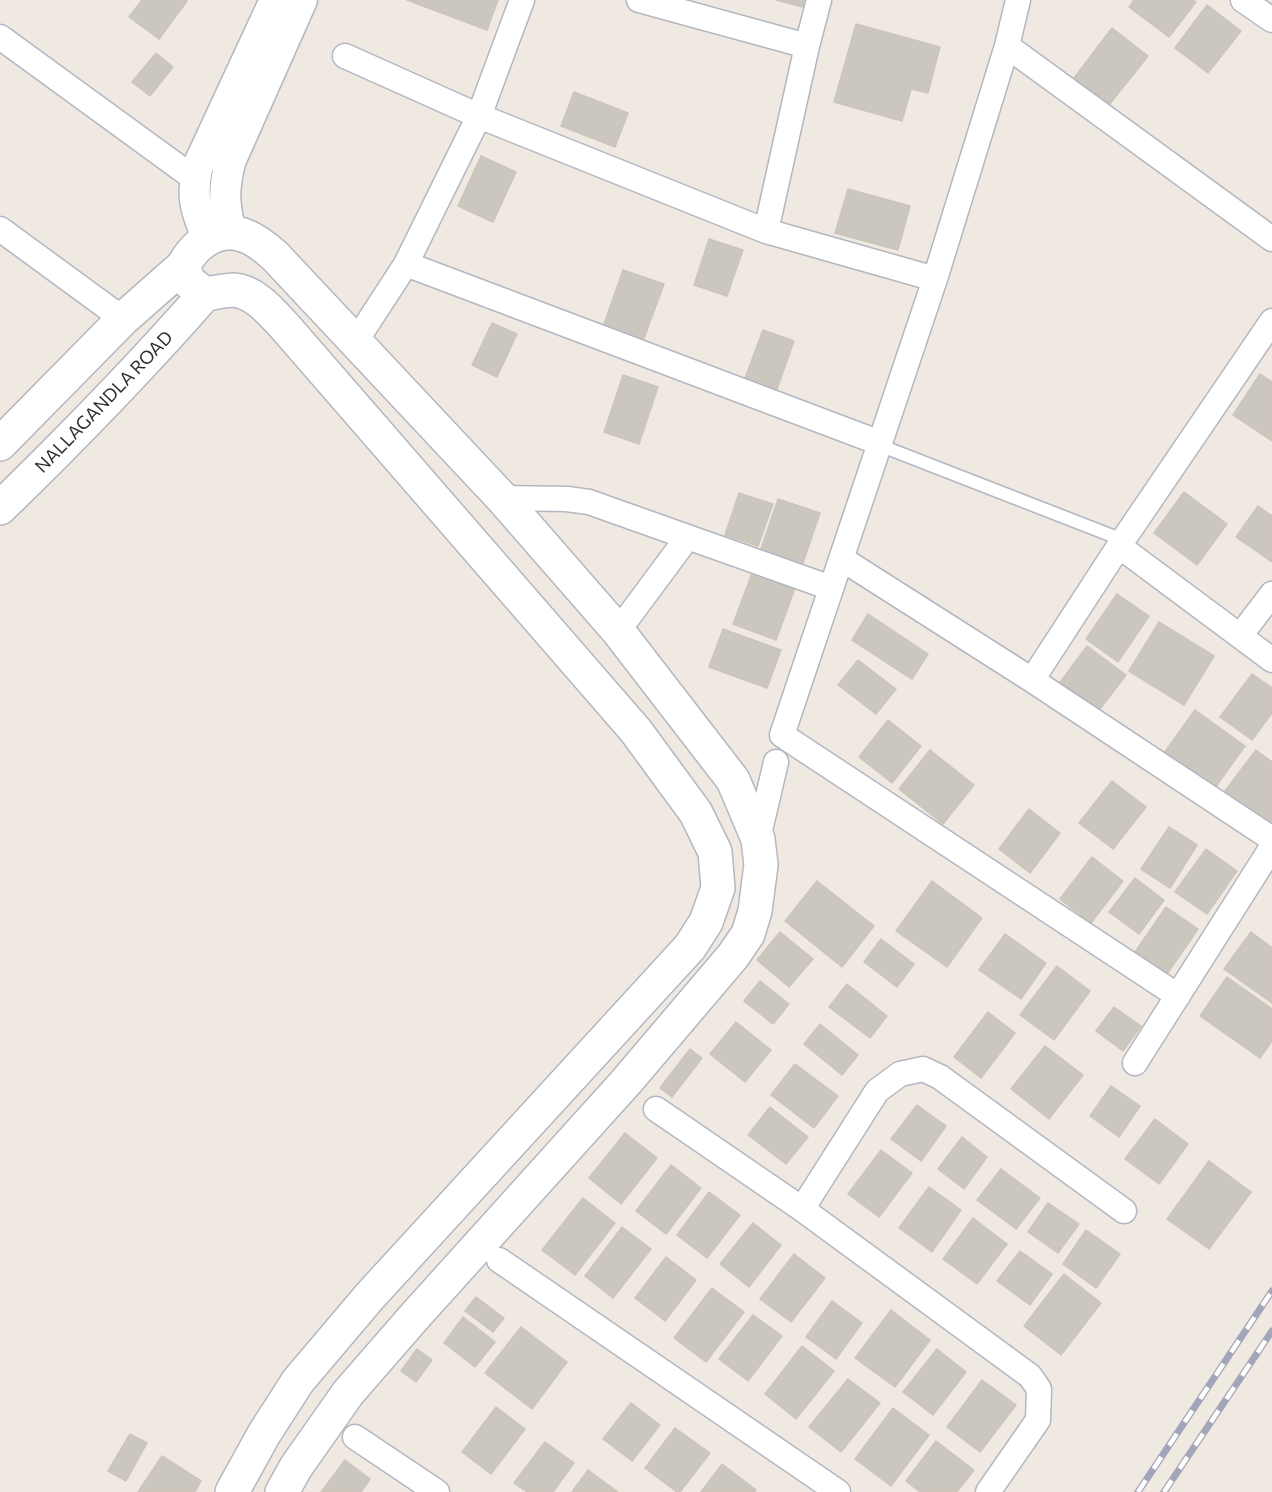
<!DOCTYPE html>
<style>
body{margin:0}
canvas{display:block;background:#efe9e1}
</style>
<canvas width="1272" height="1492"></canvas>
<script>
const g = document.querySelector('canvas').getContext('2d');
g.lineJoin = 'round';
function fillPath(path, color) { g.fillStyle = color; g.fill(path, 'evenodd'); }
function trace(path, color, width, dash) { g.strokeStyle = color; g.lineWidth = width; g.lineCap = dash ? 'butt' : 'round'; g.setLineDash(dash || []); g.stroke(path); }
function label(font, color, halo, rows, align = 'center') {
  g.font = font + ' Commissioner,sans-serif'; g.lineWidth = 6; g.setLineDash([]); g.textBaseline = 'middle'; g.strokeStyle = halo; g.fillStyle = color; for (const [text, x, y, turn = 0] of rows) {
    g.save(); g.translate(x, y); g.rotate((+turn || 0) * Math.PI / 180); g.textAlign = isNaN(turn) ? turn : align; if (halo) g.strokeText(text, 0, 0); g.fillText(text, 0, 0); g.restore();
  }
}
const building = new Path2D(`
 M142 0H185L187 1 159 39 129 17Z
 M407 0H498L487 30Z
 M776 0H804L803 7Z
 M1134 0H1193L1196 2 1169 37 1129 7Z
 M1207 5 1241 31 1208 73 1175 48Z
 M856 24 940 47 928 93 911 89 902 121 834 102Z
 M1112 28 1148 56 1109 105 1074 78Z
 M156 53 173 67 150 96 132 82Z
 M574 92 628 113 615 147 561 126Z
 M481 156 516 172 493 222 458 206Z
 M848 189 910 206 898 250 835 233Z
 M709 239 743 250 727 296 694 285Z
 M623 270 664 284 643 341 603 327Z
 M492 323 517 334 497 377 472 365Z
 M763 330 794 341 776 392 744 381Z
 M1260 374 1272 382V441L1233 415Z
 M623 375 658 387 639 444 604 432Z
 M1184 492 1227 524 1197 565 1154 533Z
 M739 493 773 504 758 546 725 535Z
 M778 499 820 513 801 569 759 555Z
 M1258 506 1272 516V562L1236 537Z
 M754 568 797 583 776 640 733 624Z
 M1117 594 1149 616 1118 662 1086 639Z
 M868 614 928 654 912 679 852 640Z
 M1159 622 1214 656 1184 705 1129 671Z
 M723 629 781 650 767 688 709 667Z
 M1087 646 1126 675 1094 717 1056 688Z
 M858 660 896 689 876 714 838 685Z
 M1252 674 1272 688V713L1252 740 1220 717Z
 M1195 710 1245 746 1214 789 1164 753Z
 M888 720 921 746 892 783 859 757Z
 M930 750 974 785 943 824 899 789Z
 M1256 750 1272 762V826L1225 791Z
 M1112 781 1146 807 1113 849 1079 823Z
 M1029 809 1060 833 1030 873 999 849Z
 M1169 827 1197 845 1170 888 1141 869Z
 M1206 849 1237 871 1207 914 1175 892Z
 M1092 857 1123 881 1091 923 1060 899Z
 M1135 878 1164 900 1139 934 1109 912Z
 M817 881 874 926 842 967 785 921Z
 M932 881 982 918 947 967 896 931Z
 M1166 907 1198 929 1167 974 1135 952Z
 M780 932 813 959 789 987 757 960Z
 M1251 932 1272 948V1003L1224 969Z
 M1005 934 1046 963 1021 999 979 970Z
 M881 939 914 964 897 987 864 962Z
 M1057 966 1090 991 1054 1040 1020 1015Z
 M1227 977 1272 1009V1041L1260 1058 1200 1016Z
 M760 981 789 1004 773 1024 744 1001Z
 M847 984 887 1016 870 1038 829 1007Z
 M1114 1007 1141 1026 1123 1051 1096 1031Z
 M988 1012 1015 1033 981 1078 954 1057Z
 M736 1022 771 1050 745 1082 710 1054Z
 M820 1024 858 1055 842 1075 804 1044Z
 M1045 1046 1083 1075 1049 1119 1011 1089Z
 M690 1049 702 1058 672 1097 660 1088Z
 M795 1064 838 1096 814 1128 771 1095Z
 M1111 1086 1140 1106 1119 1137 1090 1116Z
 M917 1105 946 1126 921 1161 891 1139Z
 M770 1107 808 1137 786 1164 748 1135Z
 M1155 1119 1188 1144 1159 1184 1125 1159Z
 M625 1133 657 1158 621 1204 589 1178Z
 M962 1137 987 1157 964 1189 938 1169Z
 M881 1150 912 1173 879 1217 848 1194Z
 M1209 1161 1251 1192 1209 1249 1167 1219Z
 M671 1165 701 1188 666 1234 636 1211Z
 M1001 1169 1040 1198 1016 1229 977 1200Z
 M929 1187 961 1210 932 1252 899 1228Z
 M709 1192 740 1215 707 1258 677 1235Z
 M583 1198 615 1223 575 1275 542 1250Z
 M1048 1203 1079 1224 1058 1253 1028 1232Z
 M973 1218 1007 1244 977 1284 943 1259Z
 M753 1223 781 1245 749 1287 720 1264Z
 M622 1227 651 1249 613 1298 585 1276Z
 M1086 1230 1120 1254 1096 1288 1063 1264Z
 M1020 1251 1052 1274 1030 1305 997 1281Z
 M794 1254 825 1278 791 1322 760 1299Z
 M666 1257 696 1280 665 1321 635 1298Z
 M1064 1274 1101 1303 1061 1355 1024 1326Z
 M712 1288 744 1312 706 1362 674 1338Z
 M476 1297 504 1318 493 1332 465 1311Z
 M832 1301 862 1323 836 1359 806 1337Z
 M891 1310 930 1340 895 1387 855 1358Z
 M753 1315 782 1336 748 1381 719 1359Z
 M463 1317 495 1342 475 1367 444 1343Z
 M521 1327 567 1362 532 1409 485 1373Z
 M802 1346 834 1371 796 1419 765 1394Z
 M417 1349 432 1360 416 1382 401 1371Z
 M937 1349 966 1372 933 1415 903 1392Z
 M848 1379 880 1403 841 1452 809 1427Z
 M982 1380 1016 1405 980 1452 947 1427Z
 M631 1403 660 1425 632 1461 603 1439Z
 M496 1407 525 1429 491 1474 462 1452Z
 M893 1408 929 1435 891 1486 855 1459Z
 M675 1428 710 1453 680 1492H677L645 1468Z
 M130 1434 147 1443 126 1481 108 1471Z
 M936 1441 974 1470 957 1492H920L906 1481Z
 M545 1442 574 1463 553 1492H527L514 1483Z
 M162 1456 201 1481 195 1492H138Z
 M345 1460 370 1479 361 1492H321Z
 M722 1464 756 1490 755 1492H701Z
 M588 1470 618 1492H572Z`);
const service = new Path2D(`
 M879 445 1123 540`);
const minor = new Path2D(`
 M639 0 807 46
 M1018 0 1007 46 935 279 782 735 1178 996
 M1243 0 1272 20
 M0 37 195 179
 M1007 46 1272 239
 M345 56 479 116 766 231 935 279
 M0 229 123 319
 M766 231 807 46 819 0
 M406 264 880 443
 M356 341 406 264 479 116 522 0
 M502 498 567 499 589 502 831 588
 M1119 546 1272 660
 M842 559 1032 680 1272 839
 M618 631 687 538
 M1240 636 1272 594
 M1032 680 1119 546 1272 321
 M758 839 776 762
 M1135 1063 1272 847
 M656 1109 802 1209 1030 1376 1039 1389 1038 1420 988 1492
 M802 1209 877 1091 900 1074 923 1069 940 1077 1124 1211
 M499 1260 838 1492
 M355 1437 437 1492`);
const tertiary = new Path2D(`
 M231 233C224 203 223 192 230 162L302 0
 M208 239C196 212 191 198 197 168L275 0`);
const secondary = new Path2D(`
 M0 444 123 319 183 266
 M0 508C71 439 140 368 205 294
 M232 1492 264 1434 298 1381 370 1296 690 947 706 922 718 888 715 852 696 813 636 731 287 329C273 314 256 292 234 290 225 290 214 293 205 294L189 282 183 266C196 242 221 224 248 237 258 241 267 249 275 256L502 498 618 631 733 780 758 839 761 865 755 911 748 934 733 956 626 1082 415 1316 348 1393 296 1467 282 1492`);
const rail = new Path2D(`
 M1138 1492 1272 1291
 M1164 1492 1272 1331`);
const streetNames = [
 ["NALLAGANDLA ROAD",104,402,-46]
];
fillPath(building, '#cbc7bf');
trace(building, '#cbc5ba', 1.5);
trace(service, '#b4b7c1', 15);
trace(minor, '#b4b7c1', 27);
trace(tertiary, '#b4b7c1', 33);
trace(secondary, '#b4b7c1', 36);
trace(service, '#fff', 12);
trace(minor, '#fff', 24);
trace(tertiary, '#fff', 30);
trace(secondary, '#fff', 33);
trace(rail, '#a3a6b8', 7);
trace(rail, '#fff', 4.5, [14]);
label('18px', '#2e2e2e', '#fff', streetNames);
</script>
